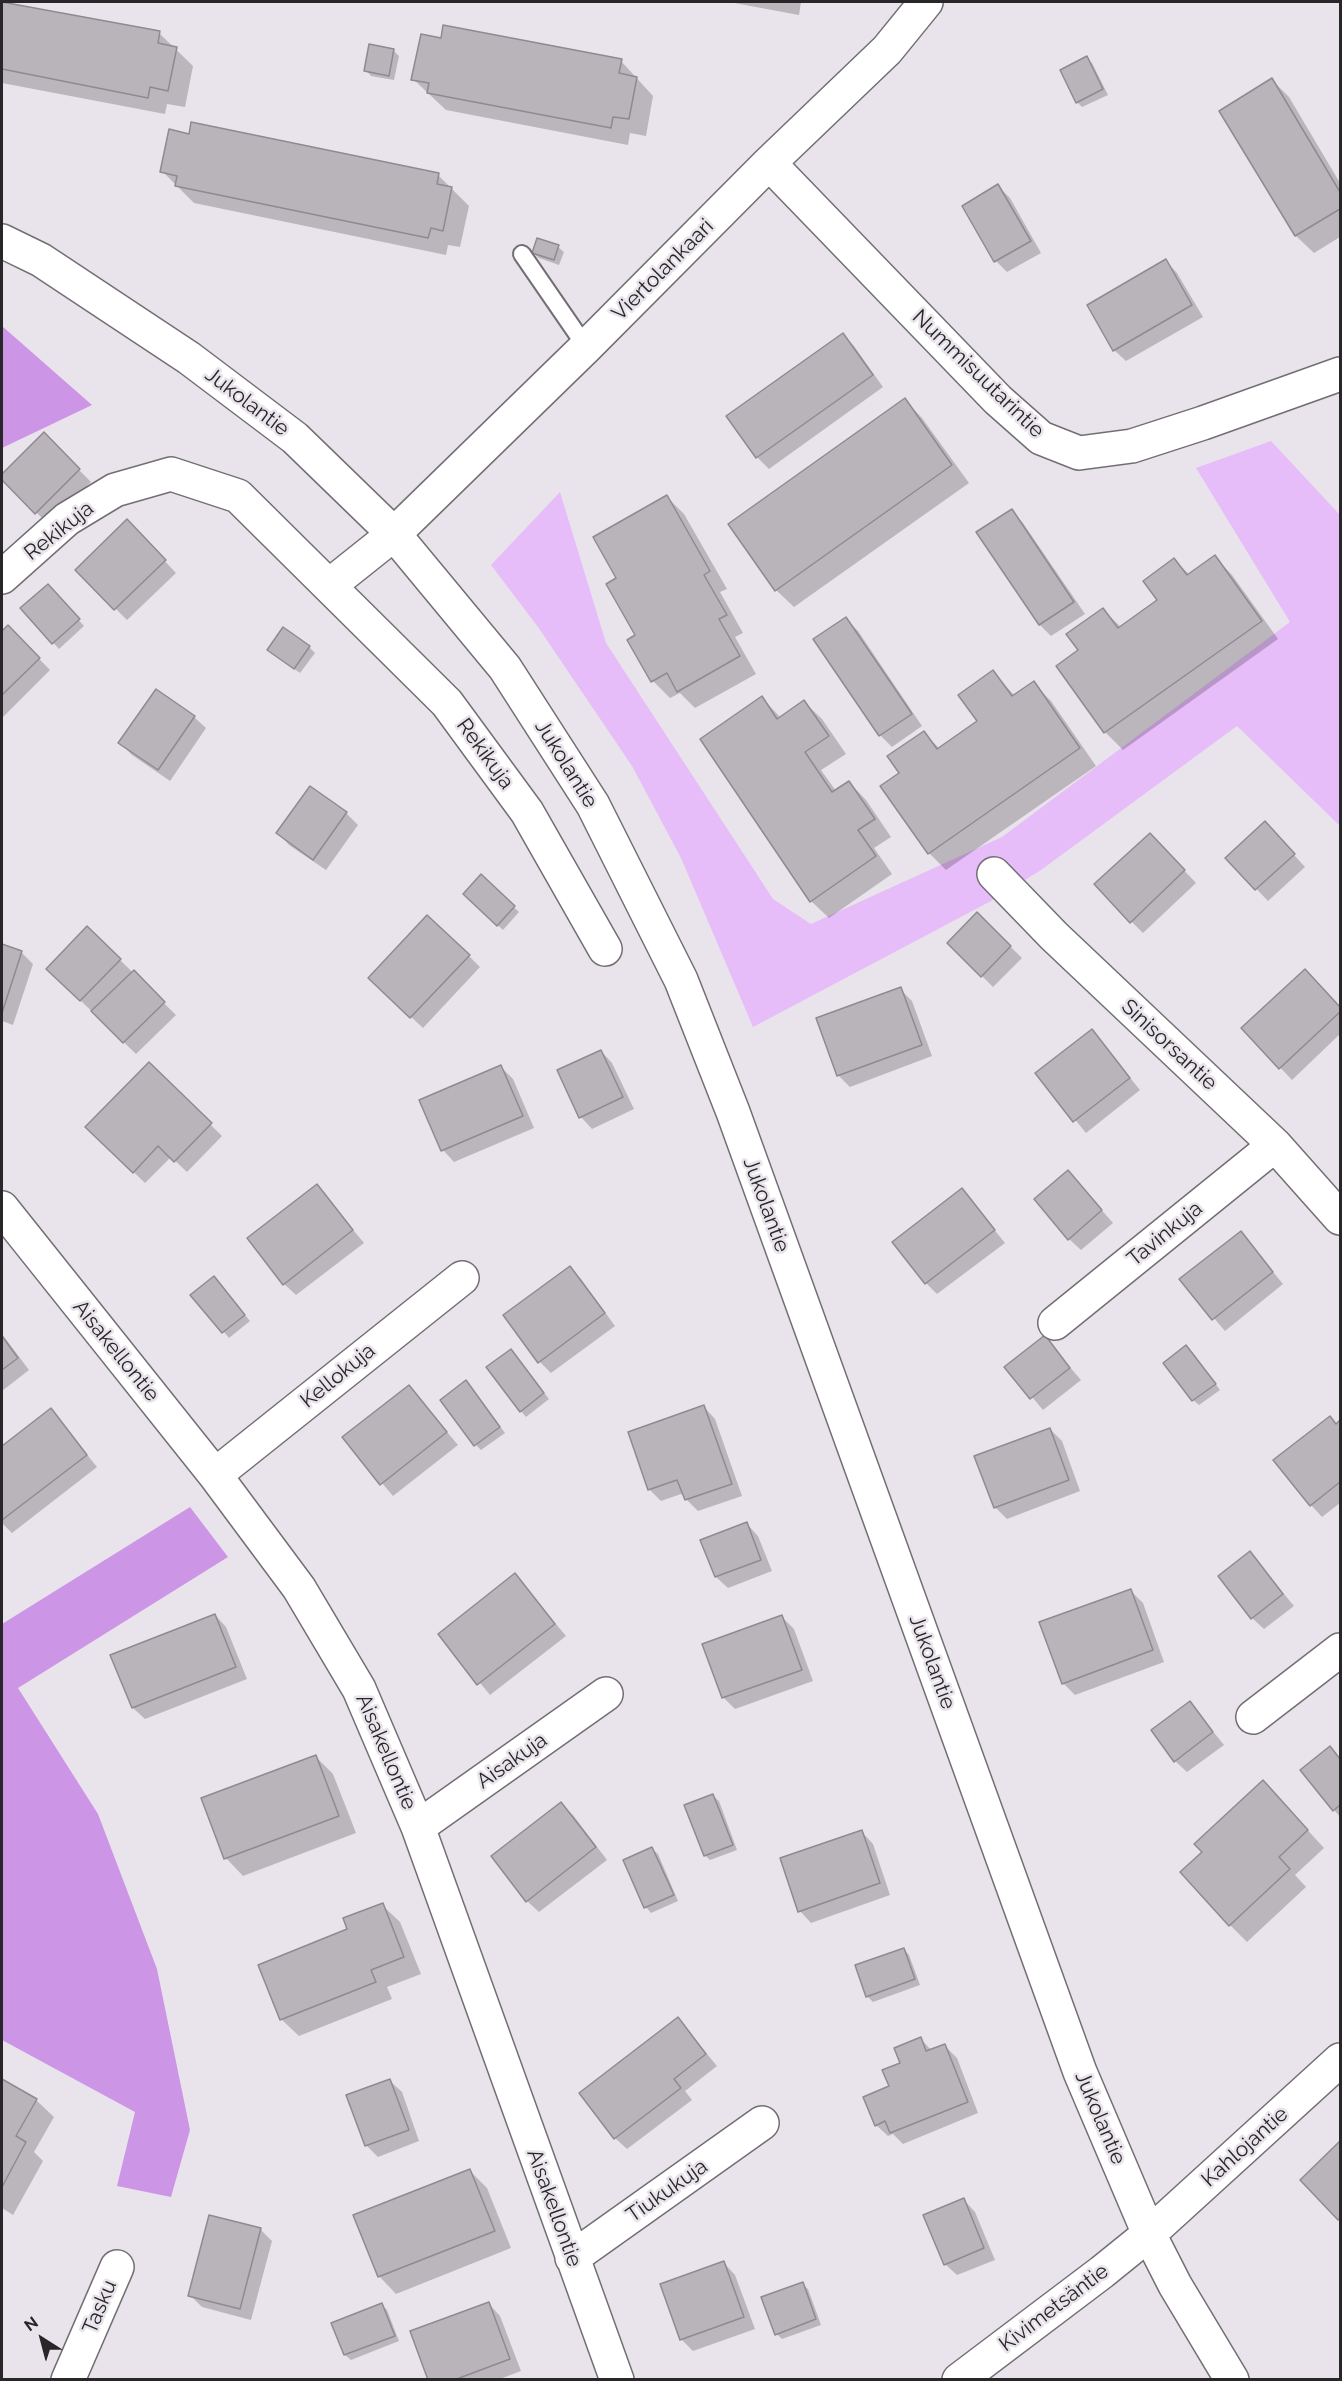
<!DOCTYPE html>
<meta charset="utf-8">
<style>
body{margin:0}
#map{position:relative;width:1342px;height:2381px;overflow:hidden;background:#e9e4eb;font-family:Raleway,sans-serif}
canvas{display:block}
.frame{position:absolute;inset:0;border:3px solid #282628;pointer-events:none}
.north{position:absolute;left:12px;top:2309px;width:60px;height:60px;-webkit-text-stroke:4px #e9e4eb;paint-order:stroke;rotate:324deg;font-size:16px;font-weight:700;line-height:24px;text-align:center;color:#282628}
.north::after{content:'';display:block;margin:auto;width:21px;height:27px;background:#282628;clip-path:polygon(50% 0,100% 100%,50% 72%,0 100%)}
</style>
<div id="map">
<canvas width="1342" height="2381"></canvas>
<div class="frame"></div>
<div class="north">N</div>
</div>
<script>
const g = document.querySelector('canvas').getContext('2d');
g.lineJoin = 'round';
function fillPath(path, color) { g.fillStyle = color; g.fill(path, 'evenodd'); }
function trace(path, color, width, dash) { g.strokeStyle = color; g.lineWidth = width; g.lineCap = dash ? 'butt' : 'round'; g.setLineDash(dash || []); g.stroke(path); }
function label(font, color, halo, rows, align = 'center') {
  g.font = font + ' Raleway,sans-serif'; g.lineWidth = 5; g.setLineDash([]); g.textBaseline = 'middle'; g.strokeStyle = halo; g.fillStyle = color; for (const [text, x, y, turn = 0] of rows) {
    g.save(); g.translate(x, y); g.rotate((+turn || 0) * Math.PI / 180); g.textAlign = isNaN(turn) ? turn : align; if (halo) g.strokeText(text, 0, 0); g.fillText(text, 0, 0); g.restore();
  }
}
const green = new Path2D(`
 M1271 441 1340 515V826L1237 726 1041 870 991 901 753 1027 681 858 632 766 538 627 491 565 560 492 606 643 773 899 811 924 1002 837 1290 622 1196 468Z`);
const forest = new Path2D(`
 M2 326 92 405 2 448Z
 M190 1507 228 1557 18 1688 98 1814 157 1969 190 2130 171 2197 117 2186 135 2112 2 2040V1624Z`);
const shadow = new Path2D(`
 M2 2 159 33 193 66 185 107 167 104 165 114 2 83Z
 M729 2H801L799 15Z
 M394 51 399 56 394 80 371 76 366 70Z
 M1086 58 1092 63 1108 95 1082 107 1077 102Z
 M621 61 653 96 646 136 630 133 628 145 446 110 413 79Z
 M1272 80 1289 97 1340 183V237L1314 253 1296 236 1221 111Z
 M162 171 438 175 469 206 460 247 448 245 446 255 194 203Z
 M998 186 1010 198 1041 253 1007 272 996 261Z
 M558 247 564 252 559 265 539 258 533 253Z
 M1166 261 1177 273 1203 317 1126 361 1114 350Z
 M842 335 854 346 883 387 769 469 757 457Z
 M905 400 922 418 969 483 794 607 776 590 730 525Z
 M44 435 91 482 48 524 2 478Z
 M667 497 684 514 727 589 720 592 743 633 735 637 756 674 695 708 680 693 670 698 653 681 637 635Z
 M1012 511 1023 523 1085 614 1051 636 1040 625 978 533Z
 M127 521 176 573 127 620 77 570Z
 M1215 557 1232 575 1278 639 1123 750 1105 732 1058 666 1080 650 1103 610 1121 627 1159 601 1174 560 1190 575Z
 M53 592 84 626 59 649 23 609Z
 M846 619 858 631 922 726 892 747 880 735 815 640Z
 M8 627 50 670 2 718V634Z
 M309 647 315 653 300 673 275 655Z
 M993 672 1015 696 1033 683 1051 701 1096 766 946 870 929 853 901 774 924 733 940 749 979 722Z
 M762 698 781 718 804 702 822 719 846 754 821 770 836 791 849 782 866 800 891 837 874 848 892 874 829 918 811 901Z
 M194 717 206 728 170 781 132 755 120 743Z
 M310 788 346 813 358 825 326 870 289 845 278 833Z
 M1276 835 1305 867 1268 901 1227 858Z
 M1161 846 1196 883 1143 933 1131 921Z
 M481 876 519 912 503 930 465 894Z
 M977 914 1022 958 993 987 949 943Z
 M2 946 21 952 33 964 13 1025 2 1021Z
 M469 956 480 967 423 1028 381 989Z
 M120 960 176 1015 136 1054 48 969Z
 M1316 983 1340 1009V1034L1292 1080 1243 1028Z
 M900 989 912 1001 932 1056 850 1087 838 1075Z
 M1092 1031 1140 1090 1086 1133 1037 1073Z
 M601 1051 612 1063 634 1109 592 1129 581 1117 559 1071Z
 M149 1064 222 1136 187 1172 171 1157 145 1183 87 1127Z
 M501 1067 513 1079 534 1128 454 1162 443 1150Z
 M1068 1172 1113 1223 1081 1250 1069 1239Z
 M317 1186 364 1243 296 1295 284 1284Z
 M962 1190 1005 1243 937 1294 926 1283Z
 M1241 1233 1283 1284 1225 1331 1181 1280Z
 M569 1267 581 1279 615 1326 551 1373 540 1362Z
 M219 1284 250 1321 229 1338 193 1295Z
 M2 1334 29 1370 2 1391Z
 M1044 1337 1081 1380 1043 1410 1007 1367Z
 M1192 1352 1220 1390 1199 1405 1193 1400Z
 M516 1356 549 1399 526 1417 521 1411Z
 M409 1387 458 1445 393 1496 344 1438Z
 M471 1388 505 1433 481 1450 476 1445Z
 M704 1407 715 1419 742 1496 698 1511 686 1499 684 1493 661 1501 649 1489Z
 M51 1410 97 1467 12 1533 2 1523V1448Z
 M1340 1422V1503L1322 1517 1311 1505 1337 1425Z
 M1050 1429 1062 1441 1080 1491 1007 1519 995 1507Z
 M747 1524 758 1536 772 1571 728 1588 716 1577Z
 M1250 1553 1294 1606 1264 1629 1252 1618Z
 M515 1575 566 1636 490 1695 440 1634Z
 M1131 1591 1143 1603 1164 1662 1075 1695 1063 1683Z
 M215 1615 226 1627 247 1679 145 1719 133 1708 112 1656Z
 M782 1617 794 1629 813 1681 735 1709 723 1697Z
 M1190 1703 1224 1745 1187 1772 1175 1761Z
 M1330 1748 1340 1759V1817L1302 1771Z
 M316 1757 333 1774 356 1833 243 1876 226 1858 203 1799Z
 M713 1796 719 1801 737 1850 710 1860 705 1855Z
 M1280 1800 1324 1848 1295 1875 1306 1887 1247 1942 1230 1925 1204 1852Z
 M561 1804 573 1815 607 1860 539 1912 527 1901Z
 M862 1832 873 1844 890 1895 811 1923 800 1911Z
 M652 1849 658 1854 678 1901 651 1913 646 1907Z
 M382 1905 400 1922 421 1974 387 1987 392 1999 299 2036 281 2019Z
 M904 1949 909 1955 920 1985 873 2002 867 1996Z
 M678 2019 717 2066 685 2091 692 2100 627 2149 615 2138Z
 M921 2039 932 2051 945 2046 957 2058 978 2113 903 2144 893 2134 888 2136 876 2125 902 2063Z
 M2 2081 36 2100 54 2117 34 2152 43 2161 13 2215 2 2208Z
 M390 2081 402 2092 419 2141 378 2157 366 2145Z
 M1340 2143V2220L1302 2180Z
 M470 2171 487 2188 511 2248 396 2294 379 2276Z
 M964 2200 975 2212 995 2260 957 2275 945 2264Z
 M260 2229 272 2241 251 2320 202 2307 190 2295Z
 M724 2263 735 2275 755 2329 693 2351 682 2340 662 2285Z
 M802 2284 808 2289 821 2325 782 2339 777 2334Z
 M489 2304 500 2316 521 2371 497 2380H429Z
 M382 2305 387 2310 399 2341 351 2360 345 2355 333 2324Z`);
const building = new Path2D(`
 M2 2 160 31 158 43 177 47 168 91 150 87 148 98 2 69Z
 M443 25 622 59 619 73 637 77 629 119 613 117 611 128 427 93 429 83 411 80 421 34 441 38Z
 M369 44 394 49 389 76 364 71Z
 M1087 56 1103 89 1076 103 1060 70Z
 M1272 78 1340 192V209L1295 236 1219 111Z
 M191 122 439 173 437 184 452 187 443 231 431 228 428 238 175 186 177 176 160 172 169 129 189 134Z
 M998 184 1031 241 994 262 962 206Z
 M537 238 559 245 554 260 532 253Z
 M1166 259 1192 305 1113 351 1087 305Z
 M843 333 873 375 756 458 726 416Z
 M905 398 952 465 775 591 728 524Z
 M44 432 80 469 35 514 2 480V474Z
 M667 495 710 571 704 575 727 615 719 619 740 656 677 692 667 673 651 682 627 640 635 635 606 584 616 578 593 537Z
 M1012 509 1074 602 1039 625 976 532Z
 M127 519 166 560 114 610 75 570Z
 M1215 555 1262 621 1104 733 1056 666 1078 650 1066 634 1103 608 1118 628 1157 600 1143 581 1174 558 1187 575Z
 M48 584 80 619 52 644 20 608Z
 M846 617 912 714 879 736 813 639Z
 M8 625 40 658 2 695V631Z
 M283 627 310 646 294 669 267 650Z
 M993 670 1012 696 1034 681 1080 748 928 854 880 786 899 773 887 756 924 731 937 749 977 721 958 695Z
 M156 689 195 716 158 770 118 743Z
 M762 696 777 719 804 700 829 736 805 752 832 792 849 781 875 819 858 830 876 856 810 902 700 739Z
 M310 786 347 812 313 860 276 833Z
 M1265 821 1295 854 1255 890 1225 858Z
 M1150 833 1185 870 1130 923 1094 884Z
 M481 874 515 906 497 926 463 894Z
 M977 912 1011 946 981 977 947 943Z
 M427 915 470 955 410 1018 368 978Z
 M87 926 121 959 80 1001 46 969Z
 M2 944 22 951 2 1013Z
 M1305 969 1340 1007V1012L1279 1069 1241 1028Z
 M134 970 165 1002 123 1043 91 1011Z
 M901 987 922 1045 837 1076 816 1018Z
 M1092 1029 1130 1078 1073 1122 1035 1073Z
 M601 1050 623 1097 579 1118 557 1070Z
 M149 1062 212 1123 174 1162 158 1146 133 1173 85 1127Z
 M501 1065 523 1116 441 1151 419 1100Z
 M1068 1170 1102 1210 1068 1240 1034 1199Z
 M317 1184 353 1230 283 1285 247 1238Z
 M962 1188 995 1230 925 1284 892 1242Z
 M1241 1231 1273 1272 1212 1320 1179 1279Z
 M570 1266 605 1313 538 1363 503 1315Z
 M214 1276 245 1315 222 1333 190 1295Z
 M1045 1335 1070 1368 1030 1399 1004 1367Z
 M2 1336 18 1358 2 1370Z
 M1186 1345 1216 1384 1192 1401 1163 1363Z
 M511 1349 544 1393 520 1412 486 1367Z
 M466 1380 500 1427 474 1446 440 1400Z
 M409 1385 447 1432 380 1485 342 1437Z
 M704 1405 732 1484 685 1500 677 1480 648 1490 628 1432Z
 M51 1408 87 1455 2 1520V1446Z
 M1330 1416 1336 1424 1340 1420V1482L1310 1506 1273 1460Z
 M1050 1428 1069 1480 994 1508 974 1456Z
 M747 1522 761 1560 715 1577 700 1540Z
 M1250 1551 1283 1594 1251 1619 1218 1576Z
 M515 1573 555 1624 477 1685 438 1634Z
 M1131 1589 1153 1650 1062 1684 1039 1622Z
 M215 1614 236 1667 132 1708 110 1655Z
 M782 1615 802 1670 722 1698 702 1644Z
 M1190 1701 1213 1732 1174 1762 1151 1730Z
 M1330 1746 1340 1759V1805L1333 1811 1300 1770Z
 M316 1755 339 1816 224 1859 201 1798Z
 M1263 1780 1308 1830 1279 1857 1290 1869 1229 1926 1180 1872 1202 1852 1194 1844Z
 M713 1794 733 1845 704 1856 684 1805Z
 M561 1802 596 1847 526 1902 491 1856Z
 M862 1830 880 1883 798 1912 780 1858Z
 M652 1847 674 1895 644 1908 623 1860Z
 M383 1903 404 1957 371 1970 376 1982 280 2020 258 1965 347 1929 343 1918Z
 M904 1948 915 1979 866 1997 855 1965Z
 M678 2017 706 2054 674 2079 681 2088 614 2139 579 2093Z
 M921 2037 926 2051 945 2044 968 2102 890 2133 885 2121 875 2126 863 2097 889 2086 882 2070 900 2063 894 2048Z
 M2 2079 37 2099 16 2136 26 2142 2 2187Z
 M390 2079 409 2130 365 2146 346 2095Z
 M1340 2141V2218L1338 2220 1300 2180Z
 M470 2169 495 2231 378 2277 353 2215Z
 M964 2198 984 2248 944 2265 923 2215Z
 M209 2215 261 2228 240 2309 188 2296Z
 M724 2261 744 2317 680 2340 660 2284Z
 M803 2282 816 2319 775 2335 761 2297Z
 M489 2302 510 2359 454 2380H428L410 2331Z
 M382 2303 395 2336 344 2355 331 2323Z`);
const lane = new Path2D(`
 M522 254 586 347`);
const street = new Path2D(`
 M769 163 998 400 1041 438 1079 453 1132 446 1203 423 1340 374
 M2 577 67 519 115 490 171 474 238 496 447 703 527 812 605 949
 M330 585 394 534 586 347 769 163 887 50 926 2
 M994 874 1054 936 1275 1145 1340 1218
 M2 1208 215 1475 299 1588 359 1689 418 1827 617 2380
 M1055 1323 1275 1145
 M215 1475 462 1278
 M1253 1717 1340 1650
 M418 1827 606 1694
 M572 2258 762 2123
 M68 2380 117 2267
 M959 2380 1102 2272 1149 2234`);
const secondary = new Path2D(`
 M2 241 41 260 189 358 295 438 394 534 505 668 593 805 681 980 733 1112 1080 2072 1149 2234 1175 2285 1232 2380
 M1149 2234 1340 2060`);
const streetNames = [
 ["Viertolankaari",663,270,-45],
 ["Nummisuutarintie",978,374,44],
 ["Jukolantie",247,402,37],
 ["Rekikuja",59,531,-38],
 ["Rekikuja",485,754,54],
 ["Jukolantie",566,764,58],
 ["Sinisorsantie",1169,1045,43],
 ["Jukolantie",766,1205,70],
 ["Tavinkuja",1165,1234,-39],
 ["Aisakellontie",116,1351,51],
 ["Kellokuja",338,1376,-39],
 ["Jukolantie",932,1662,70],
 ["Aisakellontie",386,1752,67],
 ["Aisakuja",512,1761,-35],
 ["Jukolantie",1100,2118,67],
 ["Kahlojantie",1245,2147,-42],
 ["Tiukukuja",667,2191,-35],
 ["Aisakellontie",554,2208,70],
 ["Tasku",100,2307,-67],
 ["Kivimetsäntie",1054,2308,-37]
];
fillPath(green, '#e6bcf9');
fillPath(forest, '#cd95e6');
fillPath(shadow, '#0003');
fillPath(building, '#b8b4ba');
trace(building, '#8e8a90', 1.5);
trace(lane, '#736e74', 20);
trace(street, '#736e74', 36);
trace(secondary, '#736e74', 36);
trace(lane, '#fff', 16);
trace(street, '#fff', 33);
trace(secondary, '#fff', 33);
label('21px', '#282628', '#e9e4eb', streetNames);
</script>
